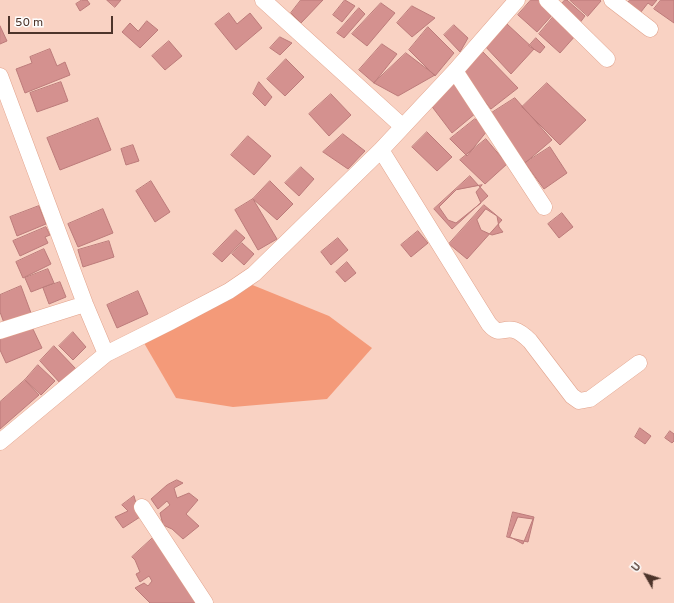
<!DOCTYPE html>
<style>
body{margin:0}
#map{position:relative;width:674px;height:603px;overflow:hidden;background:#f9d2c3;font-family:Overpass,sans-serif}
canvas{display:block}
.north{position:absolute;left:626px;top:555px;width:40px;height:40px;-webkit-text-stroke:3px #fdfdfd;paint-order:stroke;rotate:309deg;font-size:11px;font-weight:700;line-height:16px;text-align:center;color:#4d342a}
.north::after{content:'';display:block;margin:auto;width:14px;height:18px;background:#4d342a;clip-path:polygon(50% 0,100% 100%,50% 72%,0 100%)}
.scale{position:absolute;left:8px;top:16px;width:105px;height:18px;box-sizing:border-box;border:2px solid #4d342a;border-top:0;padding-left:5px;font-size:12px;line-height:14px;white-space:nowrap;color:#4d342a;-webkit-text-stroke:3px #fdfdfd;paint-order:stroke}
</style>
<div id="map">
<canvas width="674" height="603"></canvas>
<div class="north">U</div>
<div class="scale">50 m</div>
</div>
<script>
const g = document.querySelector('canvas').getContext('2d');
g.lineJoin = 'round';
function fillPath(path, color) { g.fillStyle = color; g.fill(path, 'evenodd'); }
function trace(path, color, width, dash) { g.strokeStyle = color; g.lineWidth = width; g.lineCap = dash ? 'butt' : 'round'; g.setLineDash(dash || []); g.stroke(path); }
const green = new Path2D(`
 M250 284 329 316 372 348 327 399 233 407 176 398 144 343Z`);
const building = new Path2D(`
 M82 0H87L90 4 80 11 76 4Z
 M107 0H121L115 7Z
 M301 0H323L301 23 291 13Z
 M345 0 355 6 342 22 333 15Z
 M531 0H540L554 13 537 32 518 15Z
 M565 0H567L585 16 579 24 559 7Z
 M570 0H600L601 1 588 16Z
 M630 0H657L652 6 648 3 637 17 625 7Z
 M661 0H674V23L654 9Z
 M381 3 395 13 367 46 352 34Z
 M412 6 435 18 412 37 397 23Z
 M359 8 365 14 344 38 337 33Z
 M229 13 237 24 250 13 262 28 236 50 215 24Z
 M554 16 576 35 560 53 539 34Z
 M147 21 158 30 140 48 122 32 130 23 138 31Z
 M507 24 534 49 511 74 483 44Z
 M454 25 468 38 460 52 444 35Z
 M0 26 7 41 0 44Z
 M428 27 454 53 435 76 409 50Z
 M280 37 292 43 280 55 270 48Z
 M536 38 545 47 540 53 529 46Z
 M169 41 182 56 165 70 152 56Z
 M382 44 397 54 374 83 359 70Z
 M50 49 57 66 65 62 70 75 25 93 16 69 32 63 30 57Z
 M483 52 518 88 491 109 458 69Z
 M406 53 435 75 398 96 374 83Z
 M286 59 304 77 285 96 267 79Z
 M61 82 68 101 37 112 30 93Z
 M259 82 272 97 265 106 253 94Z
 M455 82 476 113 452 133 430 104Z
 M547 83 586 120 560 145 522 107Z
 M331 94 351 115 329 136 309 114Z
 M515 98 552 140 525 163 490 114Z
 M98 118 111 150 60 170 47 138Z
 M475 119 491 126 467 156 450 139Z
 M427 132 452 157 437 171 412 147Z
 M343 134 365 151 348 169 323 152Z
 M248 136 271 156 254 175 231 155Z
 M486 139 507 164 485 184 460 160Z
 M133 145 139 161 126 165 121 149Z
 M550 147 567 173 544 189 525 163Z
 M301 167 314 179 299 196 285 183Z
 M470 176 488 196 452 229 434 209Z
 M151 181 170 212 155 222 136 191Z
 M270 181 293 204 277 220 253 199Z
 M482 185 476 192 481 203 456 223 448 220 439 207 456 190Z
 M253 199 277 239 258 250 235 210Z
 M484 205 502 220 467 259 449 244Z
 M39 206 46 224 17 236 10 217Z
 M103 209 113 233 78 247 68 224Z
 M486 209 497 216 499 227 503 232 492 235 481 230 477 220Z
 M562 213 573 227 559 238 548 224Z
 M46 227 50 235 45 237 48 243 20 256 13 241Z
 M236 230 245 238 222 262 213 254Z
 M418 231 428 243 411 257 401 245Z
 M338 238 348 250 331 265 321 252Z
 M109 241 114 257 83 267 78 250Z
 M242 243 254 254 244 265 232 254Z
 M44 249 51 264 23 278 16 262Z
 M347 262 356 273 345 282 336 272Z
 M48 269 54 283 31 292 25 278Z
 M60 282 66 297 49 304 43 288Z
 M21 286 31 313 4 323 0 312V295Z
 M138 291 148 314 117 328 107 305Z
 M31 325 42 348 6 363 0 350V339Z
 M73 332 86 347 73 360 59 346Z
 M54 346 76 369 61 384 40 361Z
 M38 365 55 381 41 395 25 380Z
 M25 380 39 395 0 429V402Z
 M640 428 651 436 645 444 635 437Z
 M670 431 674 434V441L672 443 665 438Z
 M177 480 183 483 174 488 177 498 189 493 198 500 186 514 199 526 183 539 172 529 163 525 160 513 170 505 167 501 158 509 151 499 167 485Z
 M134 496 140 517 123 528 115 517 128 511 122 505Z
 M513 512 534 517 528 542 507 537Z
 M518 517 533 519 523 544 510 537Z
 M156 535 198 603H150L135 588 144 583 148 586 152 581 149 576 140 582 136 574 140 572 135 560 132 557Z`);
const minor = new Path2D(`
 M263 0 402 126
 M547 0 607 59
 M612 0 650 29
 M455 71 544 207
 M0 76 85 304 106 354
 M381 150 489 324C500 337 502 327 514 330 521 332 526 337 530 341L572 396 579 401 590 399 639 363
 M0 331 85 304
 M0 442 106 354 170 322 229 291 254 274 381 150 455 71 517 0
 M142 507 205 603`);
fillPath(green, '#f49a79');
fillPath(building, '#d4918f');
trace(building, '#bc7b7a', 1);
trace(minor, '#e1a28b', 17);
trace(minor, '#fff', 16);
</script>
